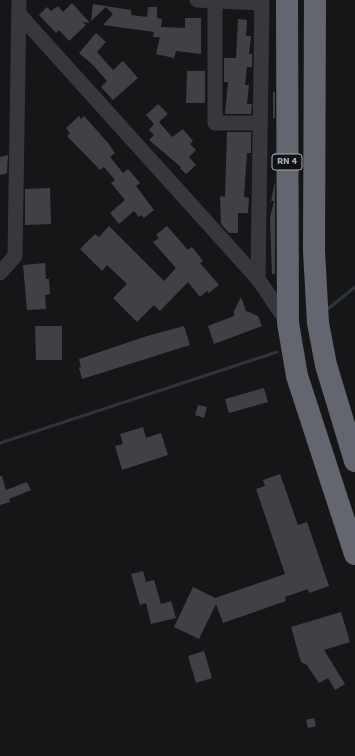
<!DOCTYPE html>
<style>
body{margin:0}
canvas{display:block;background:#161618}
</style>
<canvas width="355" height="756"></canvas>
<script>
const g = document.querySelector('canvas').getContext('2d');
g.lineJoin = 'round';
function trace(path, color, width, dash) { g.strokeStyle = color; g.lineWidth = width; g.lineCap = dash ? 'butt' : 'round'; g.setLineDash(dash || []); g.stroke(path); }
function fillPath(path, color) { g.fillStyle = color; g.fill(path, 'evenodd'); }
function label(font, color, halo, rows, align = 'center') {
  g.font = font + ' "Source Sans 3",sans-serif'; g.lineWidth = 3; g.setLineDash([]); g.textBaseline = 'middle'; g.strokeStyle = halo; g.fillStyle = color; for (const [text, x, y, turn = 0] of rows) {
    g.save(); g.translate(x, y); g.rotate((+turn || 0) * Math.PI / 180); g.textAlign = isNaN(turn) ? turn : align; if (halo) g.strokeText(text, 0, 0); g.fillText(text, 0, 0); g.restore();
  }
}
const stream = new Path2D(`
 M329 308 355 287
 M0 443 277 352`);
const building = new Path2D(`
 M72 3 90 23 82 22 86 25 69 41 59 30 56 33 39 15 47 7 51 11 58 6 63 12Z
 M93 4 131 10V15L147 17 148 7H157V18L162 19 161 27 185 28V18H201V54L176 51 174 58 156 54 160 37H153L154 32 103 25 113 14 106 7 91 21Z
 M238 19 247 20 246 36H251L249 54H252V67H247L245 85H249L247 104H252L251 114H225L228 82H224V58H236Z
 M96 33 106 42 97 52 113 70 123 61 138 78 113 100 101 87 107 81 93 65 79 53Z
 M187 71H205V103H186Z
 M273 92H275V118H273Z
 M158 104 168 114 159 122 172 137 183 129 193 141 190 144 196 150 189 157 196 165 186 174 180 168 181 167 149 140 154 135 149 130 154 124 146 115Z
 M79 116 81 119 84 116 108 143 115 153 110 157 123 173 128 169 140 183 136 186 154 210 144 218 141 215 139 217 134 211 119 224 110 213 125 200 111 183 115 180 104 167 100 170 67 136 70 133 66 128Z
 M227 132H251V153H247L244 197 249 198 248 213H238V233H229L221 224 220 196 225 197Z
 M8 155 7 173 0 175V157Z
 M275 181V274H272L270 218 274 201H271Z
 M50 188 51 224 25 225V189Z
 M109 226 164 281 176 268 153 242 159 238 156 235 167 226 188 250 192 247 203 261 200 263 219 285 209 293 207 291 200 297 188 282 160 311 154 305 137 322 113 298 127 284 107 265 102 271 80 249 95 234 99 237Z
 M45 263 46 279H49L50 294 45 295 46 309 27 310 23 265Z
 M241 297 246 311 258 316 262 326 214 344 208 326 234 316V311Z
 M35 326H62V360H36Z
 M184 326 190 345 82 379 79 368 81 367 79 359 147 336Z
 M264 388 268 402 229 413 225 399Z
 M198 405 207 407 204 418 195 415Z
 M143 427 146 438 161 433 168 455 122 470 115 446 123 444 120 434Z
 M280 474 298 525 307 522 329 586 309 593 308 589 285 597 286 601 223 623 216 604 199 639 174 627 193 587 215 598 285 574 256 489 265 486 263 480Z
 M0 476H2L6 490 27 482 31 490 9 499 10 502 0 505Z
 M143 571 146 582 154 580 161 604 171 601 176 618 151 624 146 603 140 605 131 574Z
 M341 612 350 642 324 650 345 684 335 690 328 678 319 683 307 665 301 662 291 627Z
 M204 651 212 678 196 683 188 656Z
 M314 718 316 726 308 728 306 720Z`);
const minor = new Path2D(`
 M197 0 262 3
 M215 0V123H260
 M262 0 258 279 288 323
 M19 14 258 279
 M0 273 15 256 19 0`);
const highway = new Path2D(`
 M287 0 288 323 297 376 355 554
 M315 0 314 251 318 323 326 365 355 461`);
const shields = [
 [287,162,30]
];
const shieldNames = [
 ["RN 4",287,162]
];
trace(stream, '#2c353c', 3);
fillPath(building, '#404145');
trace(minor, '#37383d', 15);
trace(highway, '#63666e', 22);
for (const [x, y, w] of shields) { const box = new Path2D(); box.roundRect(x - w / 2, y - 8, w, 16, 3); g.fillStyle = '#111113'; g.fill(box); trace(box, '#a8adb8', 1); }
label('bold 10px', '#a8adb8', null, shieldNames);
</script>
